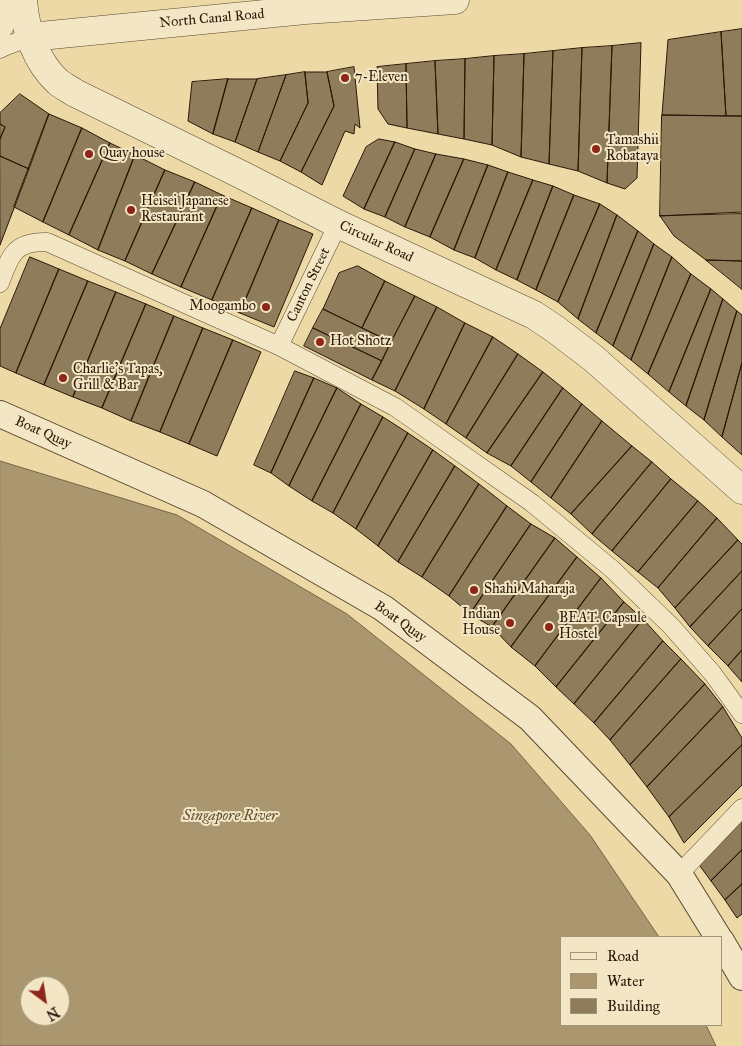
<!DOCTYPE html>
<style>
body{margin:0}
#map{position:relative;width:742px;height:1046px;overflow:hidden;background:#ecd9a6;font-family:"IM FELL Great Primer",serif}
canvas{display:block}
.legend{position:absolute;left:560px;top:936px;width:162px;height:90px;box-sizing:border-box;background:#f3e6c5;border:1px solid #a29479;margin:0;padding:6px 9px;list-style:none;font-size:15px;color:#291807}
.legend li{display:flex;align-items:center;gap:10px;height:25px}
.legend b{width:25px;border:1px solid #a29479}
.north{position:absolute;left:20px;top:976px;width:50px;height:50px;box-sizing:border-box;background:#f3e6c5;border:1px solid #a29479;border-radius:50%;rotate:149deg;font-size:14px;font-weight:700;line-height:20px;text-align:center;color:#291807}
.north::after{content:'';display:block;margin:auto;width:18px;height:22px;background:#8f2418;clip-path:polygon(50% 0,100% 100%,50% 72%,0 100%)}
</style>
<div id="map">
<canvas width="742" height="1046"></canvas>
<ul class="legend">
<li><b style="height:6px;background:#f3e6c5"></b>Road</li>
<li><b style="height:14px;background:#aa9770"></b>Water</li>
<li><b style="height:14px;background:#8e7c5a"></b>Building</li>
</ul>
<div class="north">N</div>
</div>
<script>
const g = document.querySelector('canvas').getContext('2d');
g.lineJoin = 'round';
function fillPath(path, color) { g.fillStyle = color; g.fill(path, 'evenodd'); }
function trace(path, color, width, dash) { g.strokeStyle = color; g.lineWidth = width; g.lineCap = dash ? 'butt' : 'round'; g.setLineDash(dash || []); g.stroke(path); }
function label(font, color, halo, rows, align = 'center') {
  g.font = font + ' "IM FELL Great Primer",serif'; g.lineWidth = 4; g.setLineDash([]); g.textBaseline = 'middle'; g.strokeStyle = halo; g.fillStyle = color; for (const [text, x, y, turn = 0] of rows) {
    g.save(); g.translate(x, y); g.rotate((+turn || 0) * Math.PI / 180); g.textAlign = isNaN(turn) ? turn : align; if (halo) g.strokeText(text, 0, 0); g.fillText(text, 0, 0); g.restore();
  }
}
const water = new Path2D(`
 M0 461 177 515 347 614 511 744 590 835 659 937H561V1025H706L716 1046H0ZM30 986H60V1016H30Z`);
const building = new Path2D(`
 M742 29V116H726L721 32Z
 M721 32 726 116 662 115 668 40Z
 M641 43 637 178 625 189 607 183 612 46Z
 M612 46 607 183 578 171 582 48Z
 M582 48 578 171 549 164 553 51Z
 M553 51 549 164 521 157 524 54Z
 M524 54 521 157 492 145 494 56Z
 M494 56 492 145 464 139 465 59Z
 M465 59 464 139 438 134 435 61Z
 M435 61 438 134 407 128 406 64Z
 M406 64 407 128 388 124 378 109 377 67Z
 M354 67 360 128 355 124 354 134 345 131 322 185 301 172 334 106 327 72Z
 M305 72 308 103 280 161 258 152 286 75Z
 M305 72H327L334 106 301 172 280 161 308 103Z
 M286 75 258 152 235 142 257 79Z
 M228 79H257L235 142 213 134Z
 M228 79 213 134 188 121 192 82Z
 M20 94 49 114 29 169 0 156V139L5 127 0 124V113Z
 M49 114 82 128 43 222 14 207Z
 M662 115 742 116V212L660 216Z
 M0 124 5 127 0 139Z
 M82 128 110 143 69 235 43 222Z
 M379 139 395 142 364 209 343 196 366 147Z
 M395 142 415 149 385 217 364 209Z
 M110 143 135 155 98 250 69 235Z
 M415 149 436 154 405 227 385 217Z
 M436 154 464 159 430 237 405 227Z
 M135 155 165 170 125 261 98 250Z
 M0 156 29 169 0 245Z
 M464 159 488 165 454 250 430 237Z
 M488 165 508 172 475 258 454 250Z
 M165 170 195 182 152 274 125 261Z
 M508 172 533 180 496 270 475 258Z
 M533 180 553 186 517 280 496 270Z
 M195 182 222 195 181 287 152 274Z
 M553 186 574 195 536 290 517 280Z
 M222 195 252 208 212 300 181 287Z
 M574 195 600 204 558 302 536 290Z
 M600 204 617 215 578 319 558 302Z
 M252 208 279 220 240 313 212 300Z
 M742 214V261L706 260 674 236 660 216Z
 M617 215 638 231 596 333 578 319Z
 M279 220 313 234 274 327 240 313Z
 M638 231 654 244 613 346 596 333Z
 M654 244 672 257 631 360 613 346Z
 M30 257 59 269 16 373 0 366V329Z
 M672 257 691 274 648 374 631 360Z
 M706 260 742 261V289Z
 M358 266 385 281 362 328 323 309 339 273Z
 M59 269 88 281 44 385 16 373Z
 M691 274 711 289 669 392 648 374Z
 M88 281 116 292 73 397 44 385Z
 M385 281 415 296 391 342 362 328Z
 M711 289 723 299 686 406 669 392Z
 M116 292 146 304 102 408 73 397Z
 M415 296 437 307 395 391 372 380Z
 M723 299 737 311 704 420 686 406Z
 M146 304 174 316 131 421 102 408Z
 M437 307 465 323 424 409 395 391Z
 M323 309 391 342 382 361 313 328Z
 M737 311 742 315V363L722 437 704 420Z
 M174 316 203 328 160 432 131 421Z
 M465 323 493 337 446 424 424 409Z
 M203 328 233 340 189 444 160 432Z
 M313 328 382 361 372 380 304 346Z
 M493 337 518 354 466 438 446 424Z
 M233 340 261 352 217 456 189 444Z
 M518 354 543 372 487 453 466 438Z
 M742 363V455L722 437Z
 M295 371 314 378 271 473 254 465Z
 M543 372 563 388 511 466 487 453Z
 M314 378 337 388 289 486 271 473Z
 M337 388 361 404 312 501 289 486Z
 M563 388 582 404 531 482 511 466Z
 M361 404 383 417 333 513 312 501Z
 M582 404 602 421 551 498 531 482Z
 M383 417 408 433 356 529 333 513Z
 M602 421 632 446 571 514 551 498Z
 M408 433 433 450 378 546 356 529Z
 M632 446 652 462 592 534 571 514Z
 M433 450 455 466 398 562 378 546Z
 M652 462 671 479 612 551 592 534Z
 M455 466 479 484 422 577 398 562Z
 M671 479 698 501 638 572 612 551Z
 M479 484 507 506 449 596 422 577Z
 M698 501 717 518 658 588 638 572Z
 M507 506 531 524 470 614 449 596Z
 M717 518 738 540 675 608 658 588Z
 M531 524 555 538 492 627 470 614Z
 M555 538 577 557 511 647 492 627Z
 M738 540 742 544V571L690 627 675 608Z
 M577 557 601 578 535 666 511 647Z
 M742 571V609L708 646 690 627Z
 M601 578 624 602 556 687 535 666Z
 M624 602 643 619 574 704 556 687Z
 M742 609V650L728 666 708 646Z
 M643 619 663 641 594 723 574 704Z
 M663 641 681 659 610 740 594 723Z
 M742 650V682L728 666Z
 M681 659 705 684 630 765 610 740Z
 M705 684 723 707 647 787 630 765Z
 M723 707 742 738V745L669 817 647 787Z
 M742 745V785L684 843 669 817Z
 M742 820V850L711 881 697 862Z
 M742 850V884L725 900 711 881Z
 M742 884V914L737 918 725 900Z`);
const service = new Path2D(`
 M0 49 6 46 30 37
 M0 283C10 256 14 241 47 242L279 346 395 407 428 430 532 503 612 569 672 627 713 674 742 714
 M279 346 338 224
 M679 874 742 808`);
const pedestrian = new Path2D(`
 M0 414 203 504 383 608 530 718 679 874 718 937
 M721 941 742 977`);
const minor = new Path2D(`
 M23 0C25 29 36 62 58 82 63 86 69 89 75 93L242 175 338 224 534 315 555 329 593 358 742 490`);
const tertiary = new Path2D(`
 M0 25 2 17 1 0
 M30 37 305 10 455 0`);
const markers = [
 [345,78,5,"#8f2418"],
 [596,149,5,"#8f2418"],
 [89,154,5,"#8f2418"],
 [131,210,5,"#8f2418"],
 [266,307,5,"#8f2418"],
 [320,342,5,"#8f2418"],
 [63,378,5,"#8f2418"],
 [474,590,5,"#8f2418"],
 [510,623,5,"#8f2418"],
 [549,627,5,"#8f2418"]
];
const streetNames = [
 ["North Canal Road",212,19,-5],
 ["Circular Road",376,242,25],
 ["Canton Street",309,285,-64],
 ["Boat Quay",43,433,24],
 ["Boat Quay",400,622,35]
];
const poiNames = [
 ["7-Eleven",355,78],
 ["Tamashii",606,141],
 ["Robataya",606,157],
 ["Quay house",99,154],
 ["Heisei Japanese",141,202],
 ["Restaurant",141,218],
 ["Moogambo",256,307,"right"],
 ["Hot Shotz",330,342],
 ["Charlie's Tapas,",73,370],
 ["Grill & Bar",73,386],
 ["Shahi Maharaja",484,590],
 ["Indian",500,615,"right"],
 ["House",500,631,"right"],
 ["BEAT. Capsule",559,619],
 ["Hostel",559,635]
];
const waterNames = [
 ["Singapore River",230,816]
];
fillPath(water, '#aa9770');
trace(water, '#766446', 1);
fillPath(building, '#8e7c5a');
trace(building, '#291807', 1);
trace(service, '#5a482f', 19);
trace(pedestrian, '#5a482f', 28);
trace(minor, '#5a482f', 29);
trace(tertiary, '#5a482f', 29);
trace(service, '#f3e6c5', 18);
trace(pedestrian, '#f3e6c5', 26);
trace(minor, '#f3e6c5', 28);
trace(tertiary, '#f3e6c5', 28);
for (const [x, y, r, color] of markers) { const dot = new Path2D(); dot.arc(x, y, r, 0, 2 * Math.PI); g.fillStyle = color; g.fill(dot); trace(dot, '#f3e6c5', 2); }
label('14px', '#291807', '#f3e6c5', streetNames);
label('14px', '#291807', '#f3e6c5', poiNames, 'left');
label('italic 15px', '#5d4b31', '#f3e6c5', waterNames);
</script>
